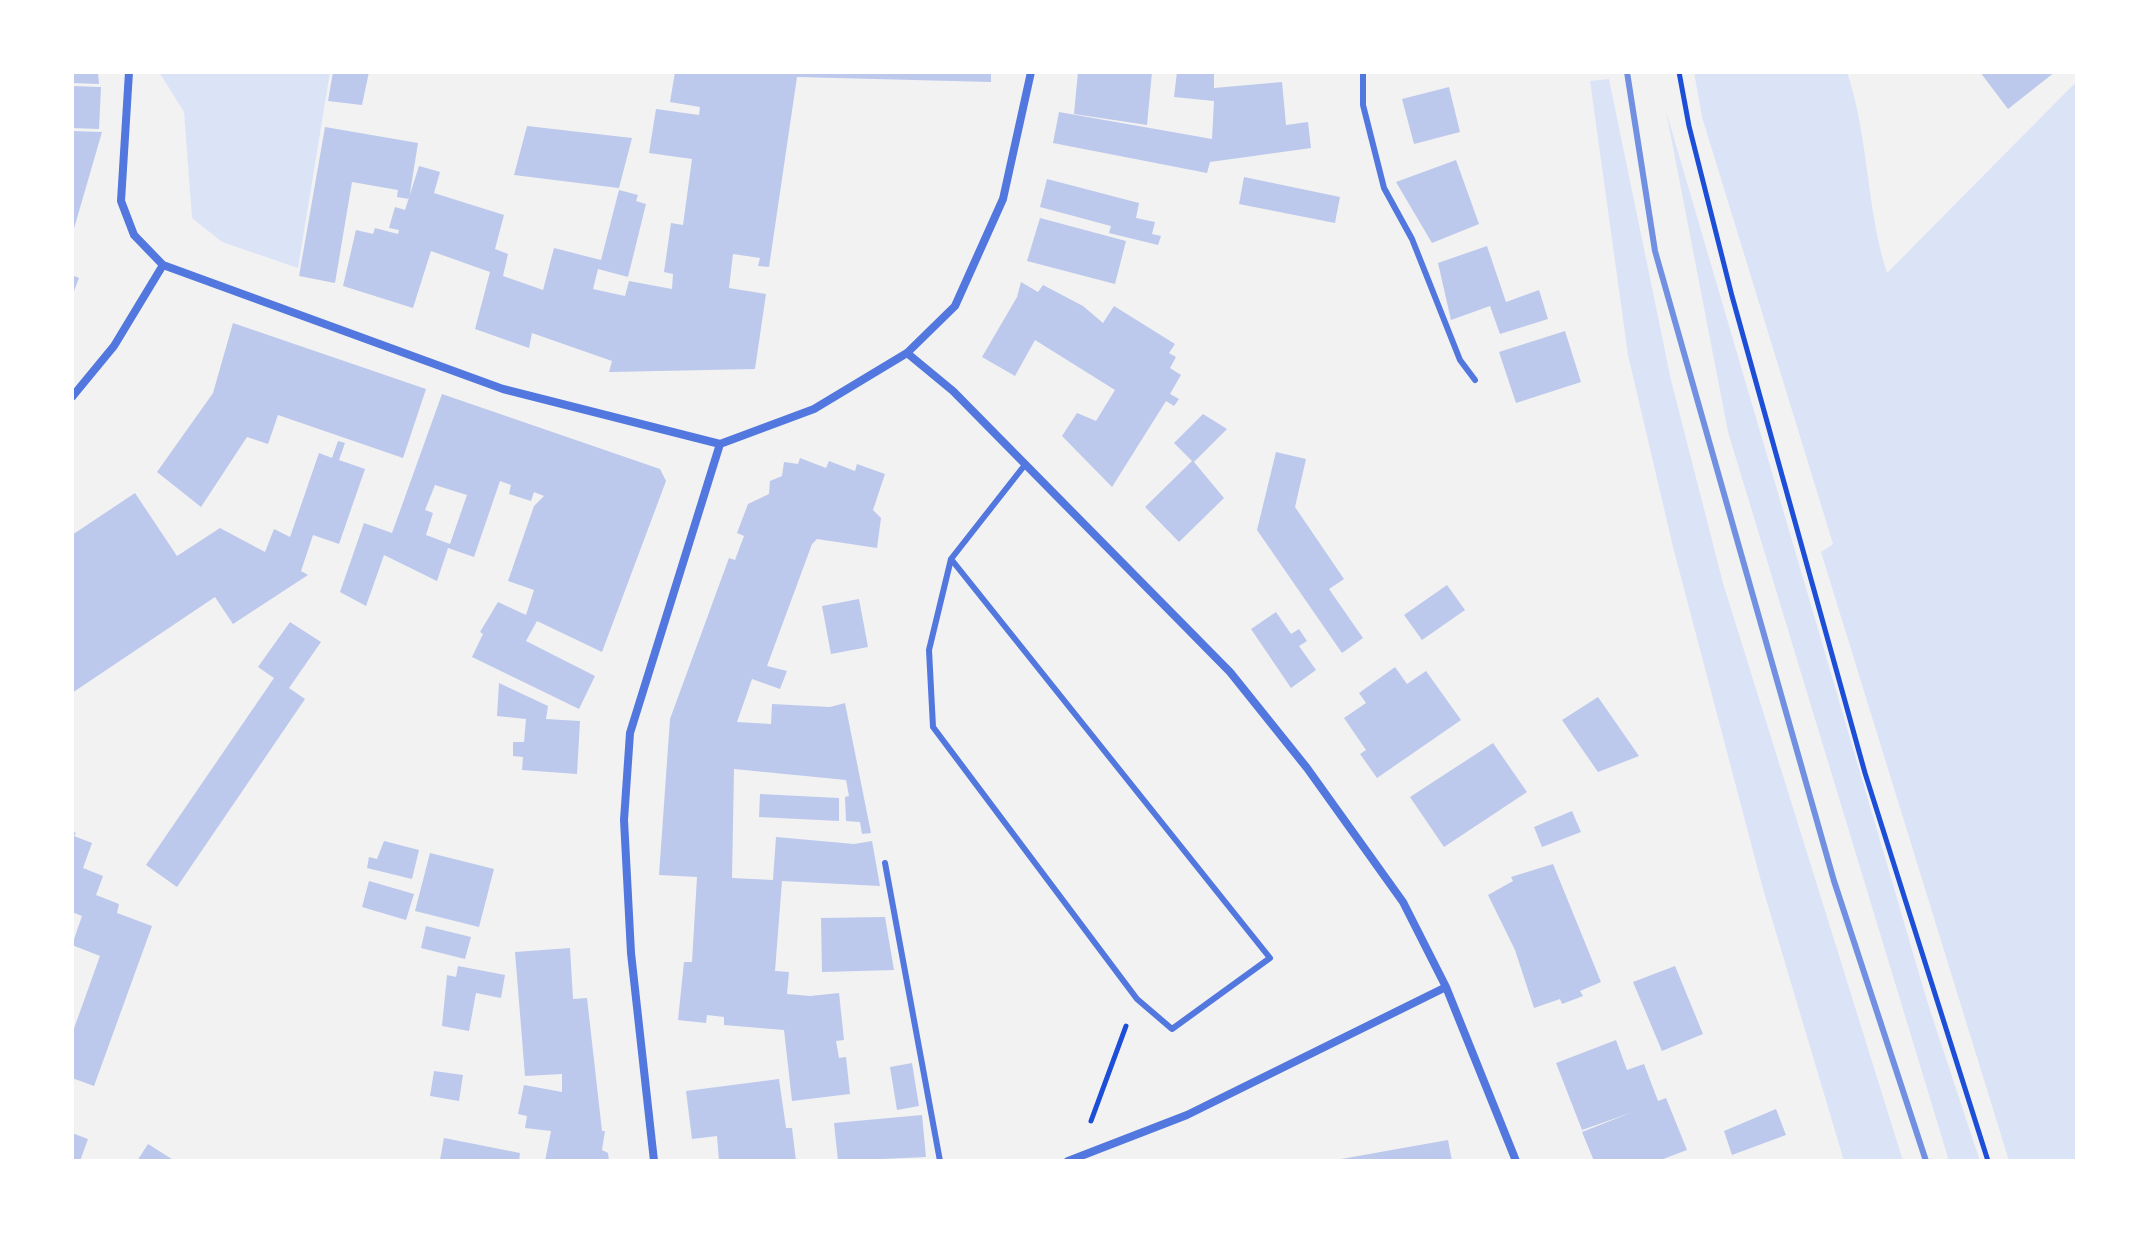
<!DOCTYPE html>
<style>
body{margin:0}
#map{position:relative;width:2149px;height:1233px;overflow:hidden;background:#f2f2f2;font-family:Karla,sans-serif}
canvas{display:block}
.frame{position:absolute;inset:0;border:74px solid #fff;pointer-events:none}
</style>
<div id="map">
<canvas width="2149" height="1233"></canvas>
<div class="frame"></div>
</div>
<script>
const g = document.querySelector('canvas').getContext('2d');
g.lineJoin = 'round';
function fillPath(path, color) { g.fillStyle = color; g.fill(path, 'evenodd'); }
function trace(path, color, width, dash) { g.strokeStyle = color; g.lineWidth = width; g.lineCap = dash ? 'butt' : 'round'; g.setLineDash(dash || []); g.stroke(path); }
const green = new Path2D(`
 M159 72H330L298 268 222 242 192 218 184 112Z
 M1694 72H1847C1869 137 1866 208 1887 273L2077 81V1161H2009L1821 552 1833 544 1702 117Z
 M1609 79 1671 380 1723 583 1903 1161H1844L1763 889 1673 547 1628 355 1590 81Z
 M1666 111 1928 1004 1980 1161H1949L1728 432Z`);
const building = new Path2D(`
 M72 72H98L99 84 72 83Z
 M333 72H369L362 105 328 101Z
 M675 72H991V82L797 77 769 267 758 266 760 258 733 254 729 288 766 294 755 369 609 372 612 361 532 333 529 348 475 329 490 272 431 251 413 308 343 286 356 230 373 234 375 228 398 234 399 230 389 228 395 207 405 210 419 166 440 172 434 193 504 215 495 249 508 254 503 276 543 290 554 248 601 260 619 190 638 195 636 201 646 204 628 277 598 269 593 289 625 296 629 281 672 289 673 274 664 272 671 223 683 225 692 159 649 153 656 109 699 115 700 107 670 102Z
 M1078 72H1152L1147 125 1074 114Z
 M1177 72H1214V88L1282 82 1286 125 1308 122 1311 148 1210 162 1207 173 1053 143 1059 112 1212 139 1214 101 1174 97Z
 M1980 72H2055L2008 109Z
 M72 86 101 87 99 129 72 128Z
 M1449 87 1460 132 1414 144 1402 99Z
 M527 126 632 138 619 188 514 175Z
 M325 127 418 143 409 199 397 197 398 190 352 182 335 283 299 276Z
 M72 131 102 132 73 232H72Z
 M1456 160 1479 224 1432 243 1396 182Z
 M1244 177 1340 197 1335 223 1239 204Z
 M1047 179 1139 203 1136 218 1155 222 1152 234 1161 236 1158 245 1109 233 1111 226 1040 207Z
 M1040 218 1126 241 1115 284 1027 261Z
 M1487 246 1506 302 1539 290 1548 319 1500 334 1490 306 1451 320 1438 263Z
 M72 275 79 278 72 296Z
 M1021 282 1038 292 1043 285 1083 306 1103 323 1114 306 1175 344 1169 353 1176 357 1170 368 1181 375 1170 394 1179 399 1174 406 1166 401 1112 487 1062 436 1077 413 1096 421 1115 390 1035 340 1015 376 982 357 1017 297Z
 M233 323 426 389 403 458 278 415 268 444 247 437 201 507 157 472 213 393Z
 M1565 331 1581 382 1516 403 1499 352Z
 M442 394 660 469 666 481 602 652 537 621 526 641 595 676 579 709 472 657 483 634 480 632 498 602 526 615 534 590 508 581 534 506 544 496 534 492 531 501 509 494 511 485 500 481 474 557 448 548 437 581 384 555 366 606 340 592 364 523 392 533ZM435 485 467 495 450 544 426 535 433 513 425 510Z
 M1203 414 1227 429 1194 462 1224 498 1179 542 1145 507 1192 461 1174 443Z
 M338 441 345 443 339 460 365 469 339 544 313 535 301 571 308 575 233 624 215 597 72 693V535L135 493 177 556 220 528 265 552 274 529 290 537 319 453 332 458Z
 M1276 452 1306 459 1295 507 1344 579 1329 589 1363 638 1342 653 1257 530Z
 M800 458 826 468 829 461 855 471 857 464 885 474 873 510 881 518 877 548 817 539 812 544 767 666 787 671 780 689 752 679 737 722 771 724 772 704 830 707 845 703 871 833 862 834 860 822 846 821 845 797 849 796 846 780 734 769 732 878 773 880 776 837 854 844 872 841 880 886 782 881 775 971 789 972 787 994 810 996 839 993 844 1040 836 1041 839 1058 846 1057 850 1094 792 1101 784 1030 724 1025V1017L707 1015 706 1023 678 1020 684 962H692L697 877 659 875 670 719 729 558 735 560 744 536 737 533 748 504 769 494 770 481 782 476 784 462 798 464Z
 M1447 585 1465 610 1422 640 1404 615Z
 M859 599 868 647 831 654 822 606Z
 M1276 612 1291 634 1299 629 1307 641 1299 646 1316 670 1291 688 1251 629Z
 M290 622 321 642 289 688 305 699 177 887 146 865 274 678 258 667Z
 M1395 667 1407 684 1426 671 1461 720 1377 778 1360 754 1366 750 1344 718 1366 703 1359 693Z
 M499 683 548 706 546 719 580 721 577 774 522 770 523 757 513 756V742H524L526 719 497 716Z
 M1598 697 1639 756 1598 772 1562 720Z
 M1493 743 1527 792 1444 847 1410 797Z
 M760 794 839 798V821L759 817Z
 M1572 811 1581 832 1542 847 1534 827Z
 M72 831 76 833 74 836 92 843 83 868 103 876 96 895 119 904 117 913 152 926 94 1086 72 1078V1034L100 956 72 945 82 916 72 912Z
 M384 841 419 850 412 879 367 868 369 857 377 859Z
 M430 853 494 869 479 927 415 911Z
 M1553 864 1601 982 1580 991 1583 996 1562 1004 1560 999 1534 1008 1515 950 1488 895 1513 881 1511 877Z
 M369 881 414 894 406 920 362 907Z
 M885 917 894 970 822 972 821 918Z
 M426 926 471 937 465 959 421 948Z
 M570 948 573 999 587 998 602 1131H605L602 1150 608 1153 609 1161H545L551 1131 525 1128 527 1116 518 1114 524 1085 562 1092V1074L525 1076 515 952Z
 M458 966 505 975 501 998 476 993 469 1031 442 1026 447 975 456 977Z
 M1675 966 1703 1034 1662 1051 1633 982Z
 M1616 1040 1627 1070 1644 1064 1658 1101 1666 1098 1687 1150 1658 1161H1594L1582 1132 1633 1112 1582 1130 1556 1063Z
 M912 1063 919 1106 897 1110 890 1067Z
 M434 1071 463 1075 459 1101 430 1096Z
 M779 1079 786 1128H792L796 1161H719L717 1136 692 1139 686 1091Z
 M1776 1109 1786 1135 1732 1155 1724 1131Z
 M922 1115 926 1157 838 1161 834 1123Z
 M72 1133 88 1139 80 1161H72Z
 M444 1138 520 1153 519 1161 440 1160Z
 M1448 1140 1452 1161H1341V1159Z
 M148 1144 175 1161H137Z`);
const path = new Path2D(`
 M1679 72 1689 126 1732 296 1865 773 1988 1161
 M1091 1121 1126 1026`);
const service = new Path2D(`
 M1363 72V105L1384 188 1412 239 1460 360 1475 380
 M951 559 1270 958 1172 1029 1137 999 933 727 929 650 951 559 1024 466
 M885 863 940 1161`);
const minor = new Path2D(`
 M129 72 121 201 134 235 163 265 503 389 720 444 814 409 907 353 955 306 1003 199 1031 72
 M907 353 953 391 1230 672 1307 768 1403 902 1446 987 1516 1161
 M72 397 114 346 163 265
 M654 1161 631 953 624 820 630 733 720 444
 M1068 1161 1187 1115 1446 987`);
const rail = new Path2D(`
 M1627 72 1655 251 1834 881 1926 1161`);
fillPath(green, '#dbe4f7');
fillPath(building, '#bdc9ec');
trace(path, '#1d4ed8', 5);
trace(service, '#5277de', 6);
trace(minor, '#5277de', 8);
trace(rail, '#7290e2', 6);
</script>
